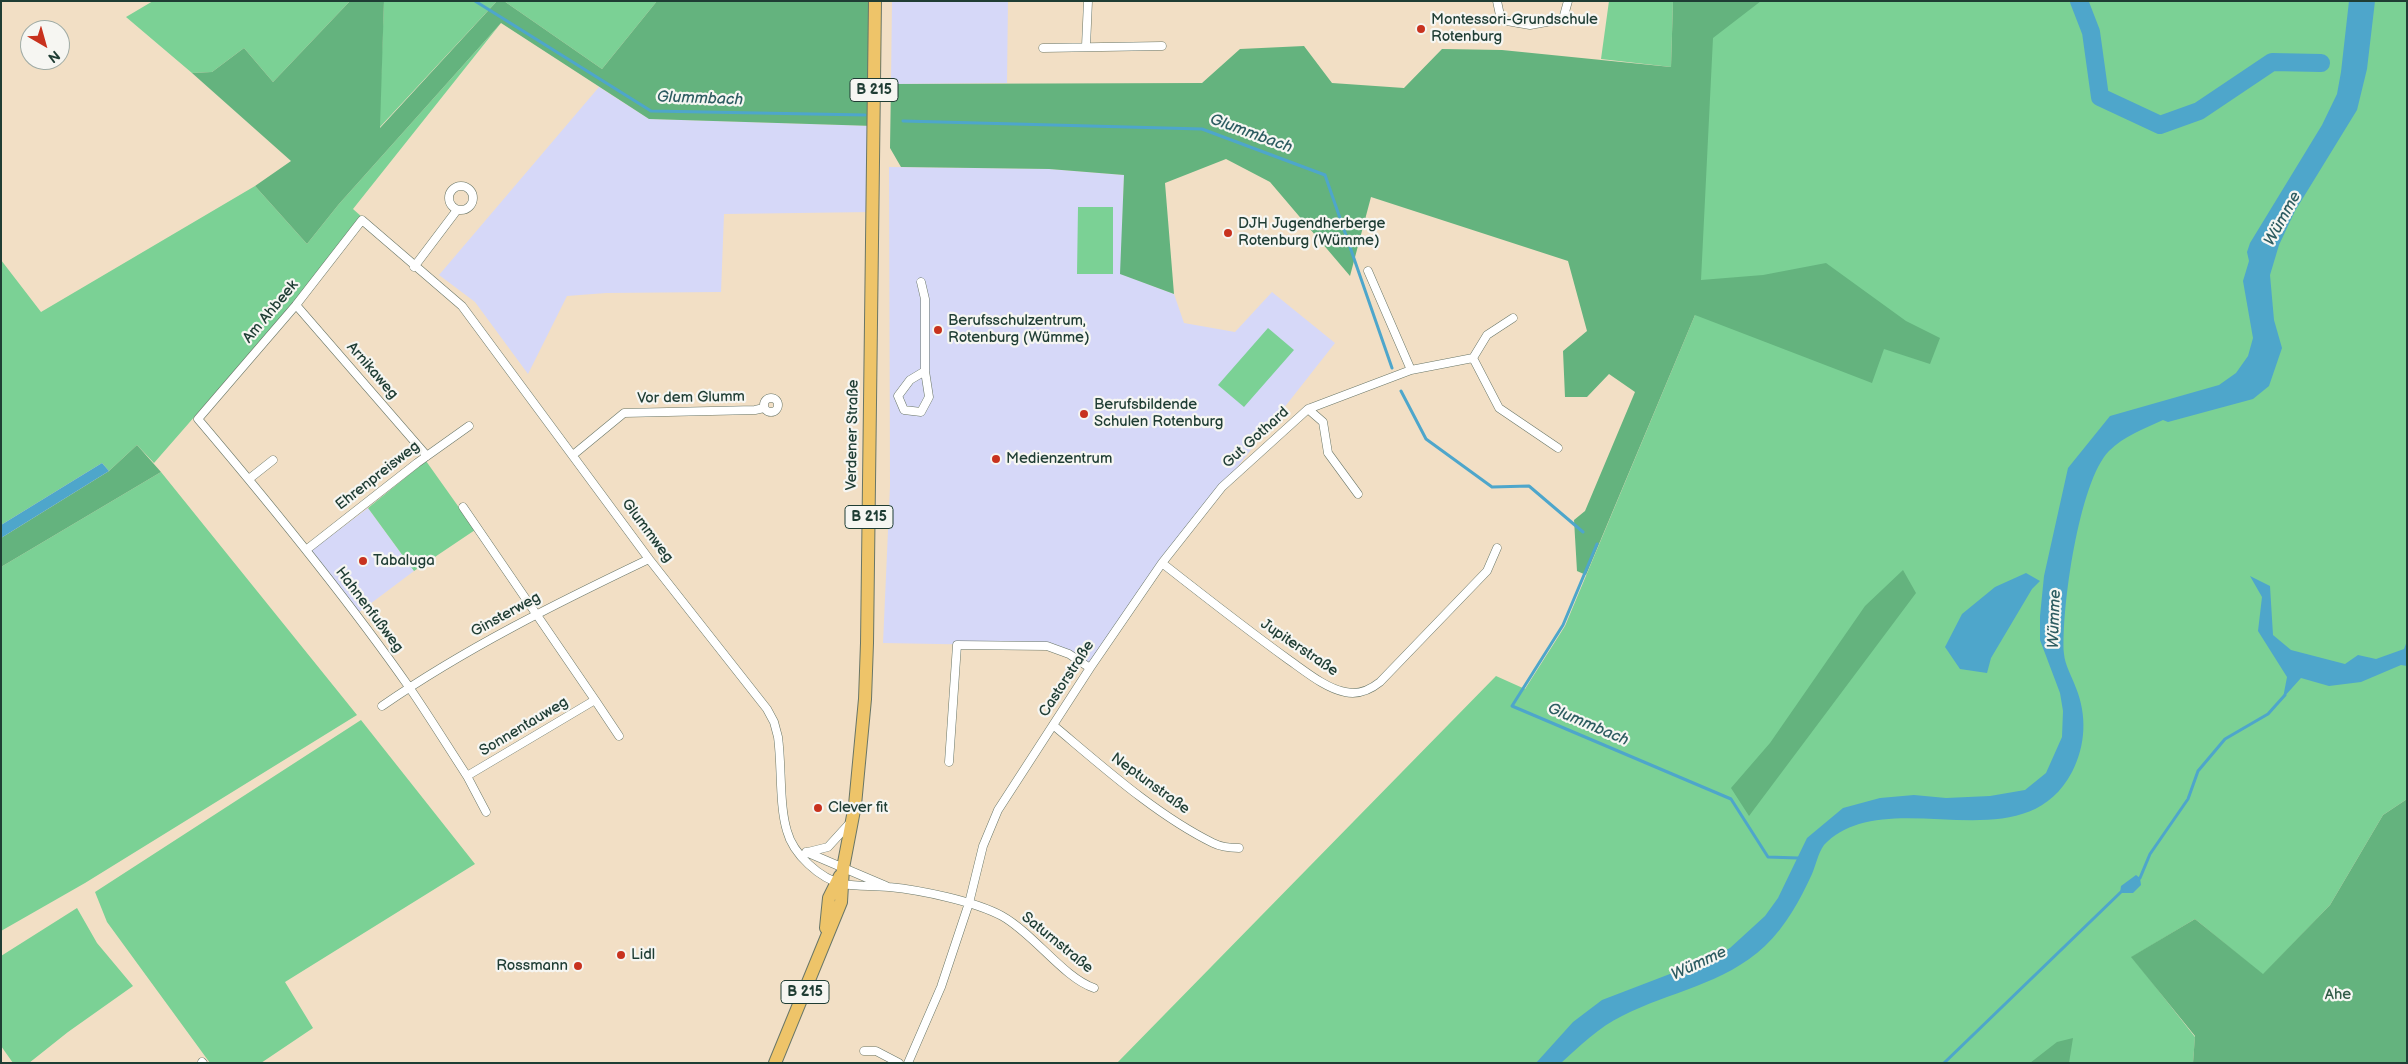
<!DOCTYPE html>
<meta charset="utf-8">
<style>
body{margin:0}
#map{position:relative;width:2408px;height:1064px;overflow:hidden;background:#f2dfc5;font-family:"Balsamiq Sans",sans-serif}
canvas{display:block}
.frame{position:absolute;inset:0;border:2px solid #1f3d34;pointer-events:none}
.north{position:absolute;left:20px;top:20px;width:50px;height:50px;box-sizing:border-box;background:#f6f6f2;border:1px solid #a0aca6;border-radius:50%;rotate:142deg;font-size:14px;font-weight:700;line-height:20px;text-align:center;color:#1f3d34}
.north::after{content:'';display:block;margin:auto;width:18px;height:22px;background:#c8321e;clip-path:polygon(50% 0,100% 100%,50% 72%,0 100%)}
</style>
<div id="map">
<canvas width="2408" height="1064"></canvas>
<div class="frame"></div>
<div class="north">N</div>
</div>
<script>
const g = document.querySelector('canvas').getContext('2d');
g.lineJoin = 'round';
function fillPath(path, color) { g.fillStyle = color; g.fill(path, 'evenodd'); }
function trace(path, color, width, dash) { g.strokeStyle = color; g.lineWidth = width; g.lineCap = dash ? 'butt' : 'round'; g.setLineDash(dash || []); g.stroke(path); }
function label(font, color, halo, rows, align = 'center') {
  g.font = font + ' "Balsamiq Sans",sans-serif'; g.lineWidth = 4.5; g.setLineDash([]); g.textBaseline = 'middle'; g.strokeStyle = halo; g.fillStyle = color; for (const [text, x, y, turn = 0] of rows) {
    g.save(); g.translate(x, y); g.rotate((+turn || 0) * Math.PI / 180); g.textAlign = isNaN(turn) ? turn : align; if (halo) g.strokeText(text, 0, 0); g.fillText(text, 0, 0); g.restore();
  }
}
const built = new Path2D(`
 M892 1H1008L1007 83 891 84Z
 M599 87 649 119 874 126 873 212 724 214 721 292 606 293 567 296 528 374 475 302 439 275Z
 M889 167 1049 169 1124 175 1121 274 1174 294 1184 323 1235 332 1272 292 1335 343 1162 563 1090 668 1047 646 883 643 890 486Z
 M368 508 414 571 358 613 311 551Z`);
const green = new Path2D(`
 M153 1H350L273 82 244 48 212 72 192 73 126 17Z
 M384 1H497L379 128Z
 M504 1H657L602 69Z
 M1609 1H1673L1671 67 1601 59Z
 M1697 1H2407V799L2383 815 2330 905 2263 975 2195 919 2132 957 2195 1037 2193 1063H1117L1496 676 1525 689 1565 626 1695 315Z
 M501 23 353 209 362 217 293 304 154 463 137 445 109 471 102 463 1 525V260L41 312 255 186 307 244 339 204Z
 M1078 207H1113V274H1077Z
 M1268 328 1294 350 1244 407 1218 385Z
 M426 461 475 530 414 571 368 508Z
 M161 472 357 715 85 883 1 931V567Z
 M361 720 475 864 285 982 313 1028 261 1063H210L107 922 95 892Z
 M77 908 97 943 133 986 68 1032 29 1063H13L1 1046V956Z`);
const forest = new Path2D(`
 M350 1H384L380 128 497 1H504L602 69 657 1H875L874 126 649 119 501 23 339 204 307 244 255 186 291 161 192 73 212 72 244 48 273 82Z
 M1673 1H1761L1713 38 1701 280 1763 275 1826 263 1906 321 1940 338 1930 364 1884 349 1872 383 1695 315 1586 575 1577 571 1574 520 1585 511 1635 392 1609 374 1587 397H1565L1563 351 1587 331 1568 261 1371 197 1350 276 1270 182 1226 159 1165 183 1174 294 1120 274 1124 175 1049 169 901 167 890 148 891 84 1202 83 1240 49 1304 46 1332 83 1404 88 1442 49 1502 50 1671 67Z
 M137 445 161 472 1 567V538L109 471Z
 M1903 570 1916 593 1749 816 1731 788 1770 743 1865 606Z
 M2407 799V1063H2193L2195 1036 2131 957 2195 919 2263 974 2330 905 2383 815Z
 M2073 1038 2069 1063H2030L2057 1042Z`);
const water = new Path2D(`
 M2349 1H2375L2367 69 2357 110 2295 211 2279 245 2270 275 2274 320 2282 348 2269 386 2253 399 2168 422 2163 420C2144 429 2124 436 2109 451 2079 481 2061 610 2064 654 2065 665 2072 677 2076 688 2087 715 2086 745 2072 772 2030 852 1928 803 1859 824 1846 828 1833 835 1824 845 1818 853 1816 865 1812 874 1800 900 1786 926 1765 946 1723 985 1671 991 1622 1016 1599 1027 1580 1046 1561 1063H1536L1573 1022 1602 1000 1709 959 1730 948 1765 916 1778 898 1807 838 1843 808 1880 798 1914 795 1946 798 1990 796 2025 790 2046 773 2062 737 2063 711 2060 693 2040 640V616L2044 576 2068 468 2110 416 2219 385 2236 373 2248 356 2253 338 2243 281 2249 261 2247 252 2250 243 2322 125 2337 94 2341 72Z
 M102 463 109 471 1 538V525Z
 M2026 573 2040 581 2032 589 1991 658 1987 673 1960 669 1945 647 1962 614 1995 587Z
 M2250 576 2270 586 2273 635 2291 650 2345 664 2358 655 2376 659 2404 649 2407 641V666L2401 665 2361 682 2329 686 2301 678 2283 698 2287 677 2258 631 2262 597Z
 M2136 875 2140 878 2141 885 2133 893H2120L2121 886Z`);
const stream = new Path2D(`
 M475 1 651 111 865 115
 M903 121 1202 129 1325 175 1392 368
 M1401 391 1426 439 1492 487 1529 486 1583 532
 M1597 544 1563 625 1512 706 1731 799 1768 857 1798 858
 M2137 880 2140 878 2150 854 2188 799 2198 771 2225 739 2268 714 2285 695
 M1944 1063 2122 891`);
const river = new Path2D(`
 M2079 1 2091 32 2100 97 2160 125 2199 111 2272 62 2321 63`);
const street = new Path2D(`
 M1497 1 1501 20 1530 25 1563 19 1568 1
 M1086 46 1088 1
 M1043 48 1162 46
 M449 198a12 12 0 1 1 24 0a12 12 0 1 1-24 0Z
 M414 267 457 210
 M1368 271 1411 370
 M921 282 925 299V371L929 397 921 412 904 410 898 396 910 380 925 371
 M296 305 427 456
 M1473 358 1487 335 1513 318
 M764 405a7 7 0 1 1 14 0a7 7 0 1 1-14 0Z
 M1308 409 1323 422 1328 453 1358 494
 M573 455 624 413 755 410 764 408
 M249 479 273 460
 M463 507 595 700 467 776C448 747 429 716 409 687 344 594 271 505 198 419L296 305 362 220 462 306 649 559 767 709 774 722 778 737C782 766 779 805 787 831 793 854 820 879 843 884 859 887 873 885 889 887 920 890 974 901 1002 916 1034 934 1064 978 1094 988
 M306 550 417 463 469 426
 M1162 563C1204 596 1246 629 1289 660 1305 671 1325 688 1345 692 1358 695 1370 690 1380 682L1487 571 1497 548
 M595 700 619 736
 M382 706C466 648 557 603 649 559
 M1053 725C1102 766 1156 815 1213 843 1221 847 1230 848 1239 848
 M949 762 957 645 1047 646 1069 654 1090 668
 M467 776 486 812
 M806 852 886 886
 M808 852 828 847 848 825
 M864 1051H876L899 1063
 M202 1062 203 1063
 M908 1063 941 987 969 903 983 846 998 810 1090 668 1162 563 1222 487 1308 409 1411 370 1473 358 1499 408 1558 448`);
const primary = new Path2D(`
 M826 928 829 898 840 876
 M775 1063 841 902 843 868 855 805 865 699 867 643 875 1`);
const markers = [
 [1421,29,5,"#c8321e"],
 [1228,233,5,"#c8321e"],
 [938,330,5,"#c8321e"],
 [1084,414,5,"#c8321e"],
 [996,459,5,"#c8321e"],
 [363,561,5,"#c8321e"],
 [818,808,5,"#c8321e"],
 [621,955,5,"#c8321e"],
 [578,966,5,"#c8321e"]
];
const shields = [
 [874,90,48],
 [869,517,48],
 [805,992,48]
];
const shieldNames = [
 ["B 215",874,90],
 ["B 215",869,517],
 ["B 215",805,992]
];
const poiNames = [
 ["Montessori-Grundschule",1431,20],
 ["Rotenburg",1431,37],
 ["DJH Jugendherberge",1238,224],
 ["Rotenburg (Wümme)",1238,241],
 ["Berufsschulzentrum,",948,321],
 ["Rotenburg (Wümme)",948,338],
 ["Berufsbildende",1094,405],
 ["Schulen Rotenburg",1094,422],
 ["Medienzentrum",1006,459],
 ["Tabaluga",373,561],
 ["Clever fit",828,808],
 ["Lidl",631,955],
 ["Rossmann",568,966,"right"]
];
const streetNames = [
 ["Am Ahbeek",271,312,-50],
 ["Arnikaweg",372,371,49],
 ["Vor dem Glumm",691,398,-1],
 ["Verdener Straße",853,435,-89],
 ["Gut Gothard",1256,438,-42],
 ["Ehrenpreisweg",378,476,-38],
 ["Glummweg",647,531,53],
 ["Hahnenfußweg",369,610,53],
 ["Ginsterweg",506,615,-29],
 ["Jupiterstraße",1299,648,34],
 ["Castorstraße",1067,679,-57],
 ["Sonnentauweg",524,727,-31],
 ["Neptunstraße",1150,784,36],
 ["Saturnstraße",1057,943,39]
];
const parkNames = [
 ["Ahe",2338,995]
];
const waterNames = [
 ["Glummbach",700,99,2],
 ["Glummbach",1251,134,20],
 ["Wümme",2283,219,-61],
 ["Wümme",2055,619,-88],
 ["Glummbach",1588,725,23],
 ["Wümme",1699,964,-25]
];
fillPath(built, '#d6d8f8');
fillPath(green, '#7bd195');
fillPath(forest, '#64b37e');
fillPath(water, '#4ea6cb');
trace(stream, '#4ea6cb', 3);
trace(river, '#4ea6cb', 18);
trace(street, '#697667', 9);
trace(primary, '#697667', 14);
trace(street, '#fff', 8);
trace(primary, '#eec469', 12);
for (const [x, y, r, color] of markers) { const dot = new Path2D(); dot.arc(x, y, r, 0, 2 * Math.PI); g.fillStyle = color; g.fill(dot); trace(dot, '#f6f6f2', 2); }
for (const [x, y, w] of shields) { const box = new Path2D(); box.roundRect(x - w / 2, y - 11.5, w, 23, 4); g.fillStyle = '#f6f6f2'; g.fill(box); trace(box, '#1f3d34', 1); }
label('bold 14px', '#1f3d34', null, shieldNames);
label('15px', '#1f3d34', '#f6f6f2', poiNames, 'left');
label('15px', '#1f3d34', '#f6f6f2', streetNames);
label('15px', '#315b47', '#f6f6f2', parkNames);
label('italic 16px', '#2d5c61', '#f6f6f2', waterNames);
</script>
